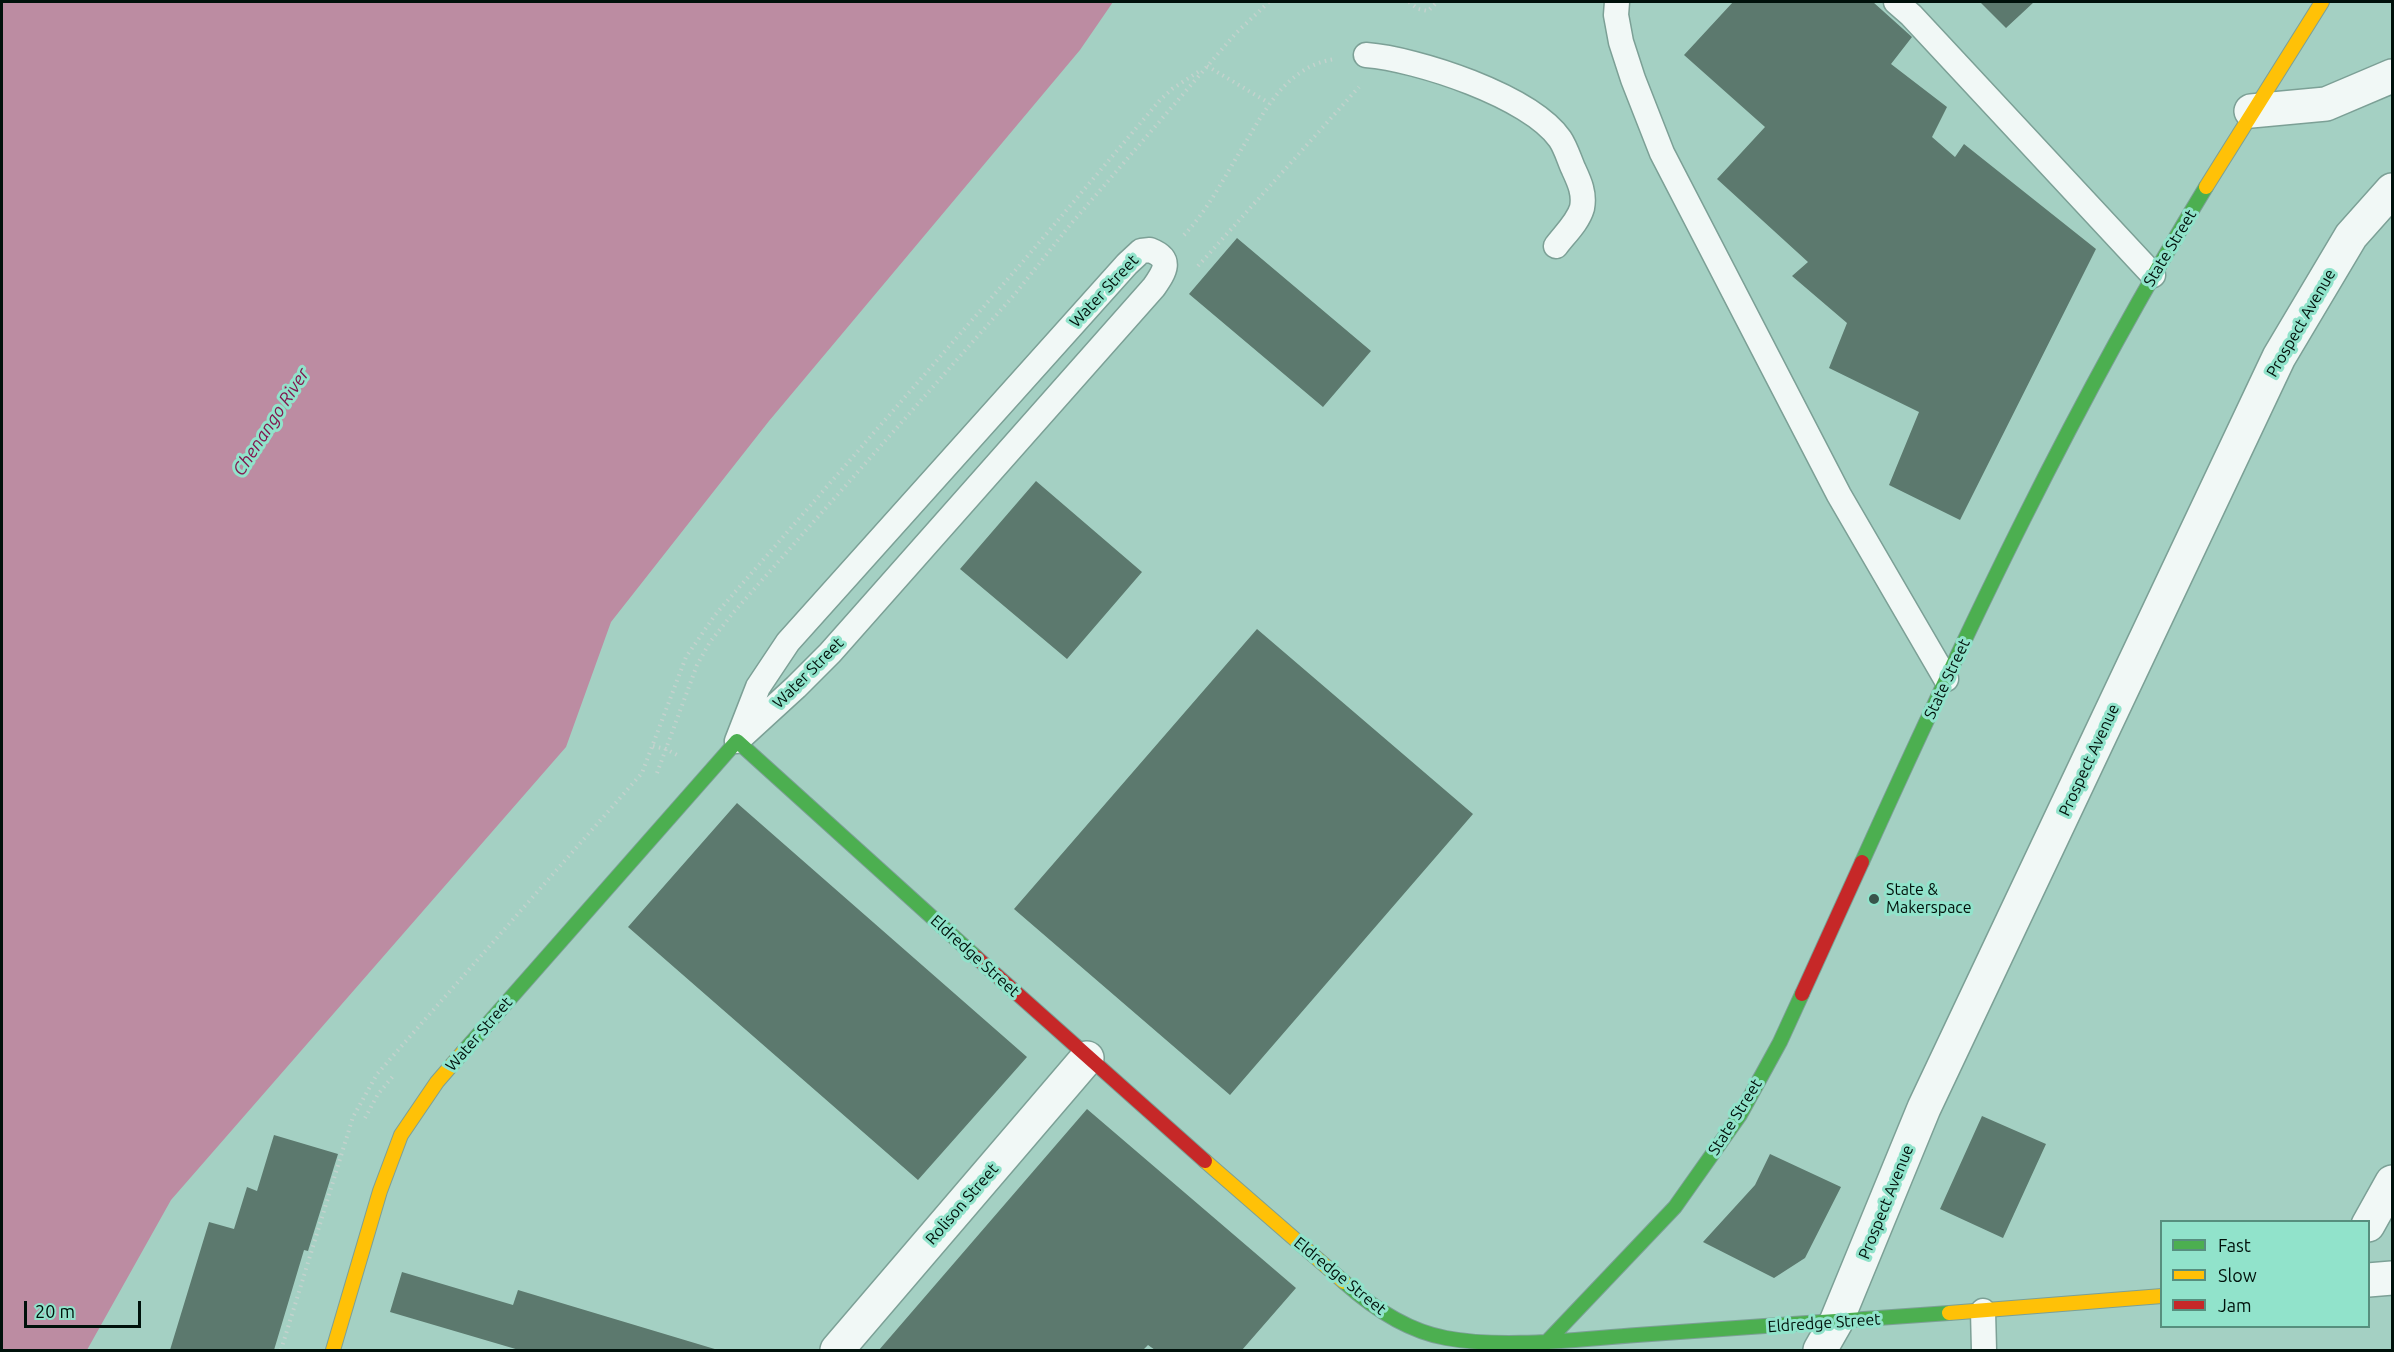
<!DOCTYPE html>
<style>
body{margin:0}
#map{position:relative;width:2394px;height:1352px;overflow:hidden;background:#a4d0c3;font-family:Ubuntu,sans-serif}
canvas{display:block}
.frame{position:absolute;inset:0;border:3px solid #00110b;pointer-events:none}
.legend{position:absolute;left:2160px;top:1220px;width:210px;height:108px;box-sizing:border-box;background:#91e3cb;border:2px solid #578f7e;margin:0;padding:8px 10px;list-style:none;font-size:18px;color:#00110b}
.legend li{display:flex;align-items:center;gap:12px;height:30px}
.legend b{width:30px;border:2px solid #578f7e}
.scale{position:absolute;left:24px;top:1301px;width:117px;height:27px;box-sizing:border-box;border:3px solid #00110b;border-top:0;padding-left:8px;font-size:18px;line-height:21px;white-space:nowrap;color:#00110b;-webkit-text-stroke:4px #91e3cb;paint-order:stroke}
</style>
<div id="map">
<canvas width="2394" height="1352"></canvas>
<div class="frame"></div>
<ul class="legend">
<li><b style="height:8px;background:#4caf50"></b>Fast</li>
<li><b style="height:8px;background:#ffc107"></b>Slow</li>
<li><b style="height:8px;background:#c62828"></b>Jam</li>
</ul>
<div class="scale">20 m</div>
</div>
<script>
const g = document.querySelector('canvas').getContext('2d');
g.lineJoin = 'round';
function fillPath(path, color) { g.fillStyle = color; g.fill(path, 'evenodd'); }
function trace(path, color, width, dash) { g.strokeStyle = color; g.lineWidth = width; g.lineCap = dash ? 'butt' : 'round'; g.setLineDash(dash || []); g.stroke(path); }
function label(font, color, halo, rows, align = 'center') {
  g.font = font + ' Ubuntu,sans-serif'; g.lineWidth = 6; g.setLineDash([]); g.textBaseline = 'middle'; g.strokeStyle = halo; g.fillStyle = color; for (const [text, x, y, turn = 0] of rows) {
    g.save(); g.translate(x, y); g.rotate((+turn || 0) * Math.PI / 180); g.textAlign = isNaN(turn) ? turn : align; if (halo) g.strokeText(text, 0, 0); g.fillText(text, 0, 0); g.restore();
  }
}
const water = new Path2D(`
 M2 2H1113L1080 50 769 421 611 622 566 747 171 1200 87 1350H2Z`);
const building = new Path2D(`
 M1733 2H1873L1912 37 1891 64 1947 107 1932 137 1955 157 1964 144 2096 249 1960 520 1889 485 1919 412 1829 368 1847 323 1792 276 1808 262 1717 179 1765 127 1684 55Z
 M1980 2H2034L2006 28Z
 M1237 238 1371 351 1323 407 1189 294Z
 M1036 481 1142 572 1067 659 960 569Z
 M1257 629 1473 814 1230 1095 1014 909Z
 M737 803 1027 1057 918 1180 628 927Z
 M1087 1109 1296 1288 1242 1350H1155L1148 1345 1143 1350H879Z
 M1982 1116 2046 1144 2003 1238 1940 1209Z
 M274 1135 338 1154 308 1251 304 1250 274 1350H170L209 1222 234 1229 247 1187 257 1191Z
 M1770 1154 1841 1187 1805 1258 1774 1278 1703 1242 1755 1185Z
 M402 1272 513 1305 518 1290 718 1350H519L390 1312Z`);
const path = new Path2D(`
 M1409 2 1418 9 1428 11 1437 2
 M1207 66 1269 103
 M1184 235C1207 211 1224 178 1241 150 1264 112 1286 66 1335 59
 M1198 266 1359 87
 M653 746 666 749 677 755
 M657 773 697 665 710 642 733 613 1015 294 1070 225 1236 33 1269 2
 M365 1118 378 1094 394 1075
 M281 1350 353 1117 377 1074 642 773 686 657 715 615 1020 265 1160 100 1172 89 1201 70`);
const lane = new Path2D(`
 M1617 2 1616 15 1621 42 1633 79 1662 153 1839 495 1946 679
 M1896 2 1911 15 2153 275
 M1366 55C1417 59 1530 96 1560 139 1566 148 1569 159 1573 168 1579 181 1585 193 1582 208 1578 222 1565 234 1556 246
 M1150 250C1173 259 1165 271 1154 287L830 653 796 687 737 741 758 687 788 642 1127 264 1141 251Z
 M1983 1311 1984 1350`);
const street = new Path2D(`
 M2251 111 2326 104 2392 76
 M2368 1225 2392 1182
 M2368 1280 2392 1278
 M837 1350 1087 1058
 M1820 1350 1836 1322 1924 1108 2279 357 2351 236 2392 190`);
const fast = new Path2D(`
 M1862 862C1966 632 2074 403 2206 187
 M463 1052 737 741 976 957
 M1344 1282C1373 1308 1407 1331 1446 1338 1505 1349 1577 1339 1637 1335 1741 1328 1845 1321 1949 1313
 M1540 1349 1675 1207 1740 1115 1780 1042 1802 994`);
const slow = new Path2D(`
 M2206 187 2322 2
 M1205 1161 1344 1282
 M1949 1313 2162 1296
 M333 1350 380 1191 401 1135 437 1082 463 1052`);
const jam = new Path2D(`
 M976 957 1205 1161
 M1802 994 1862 862`);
const markers = [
 [1874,899,6,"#39544b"]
];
const streetNames = [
 ["State Street",2170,248,-59],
 ["Water Street",1104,291,-47],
 ["Prospect Avenue",2301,323,-60],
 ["Water Street",808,673,-45],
 ["State Street",1947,679,-65],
 ["Prospect Avenue",2089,760,-65],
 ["Eldredge Street",975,956,42],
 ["Water Street",479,1034,-49],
 ["State Street",1735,1117,-58],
 ["Prospect Avenue",1886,1202,-68],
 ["Rolison Street",962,1204,-49],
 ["Eldredge Street",1340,1276,39],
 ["Eldredge Street",1824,1323,-4]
];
const poiNames = [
 ["State &",1886,890],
 ["Makerspace",1886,908]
];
const waterNames = [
 ["Chenango River",271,422,-57]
];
fillPath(water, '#bc8ca2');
fillPath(building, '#5c796e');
trace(lane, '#7ca096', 27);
trace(street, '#7ca096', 36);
trace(fast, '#7ca096', 16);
trace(slow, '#7ca096', 16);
trace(jam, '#7ca096', 16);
trace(path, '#c3d2cd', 4, [1.5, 4.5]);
trace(lane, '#f1f8f6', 24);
trace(street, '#f1f8f6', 33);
trace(fast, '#4caf50', 14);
trace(slow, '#ffc107', 14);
trace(jam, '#c62828', 14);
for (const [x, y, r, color] of markers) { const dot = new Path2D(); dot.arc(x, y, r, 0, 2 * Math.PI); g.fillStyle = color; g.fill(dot); trace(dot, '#91e3cb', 2); }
label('16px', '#00110b', '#91e3cb', streetNames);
label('16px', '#00110b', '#91e3cb', poiNames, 'left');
label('italic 18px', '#82174f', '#91e3cb', waterNames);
</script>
